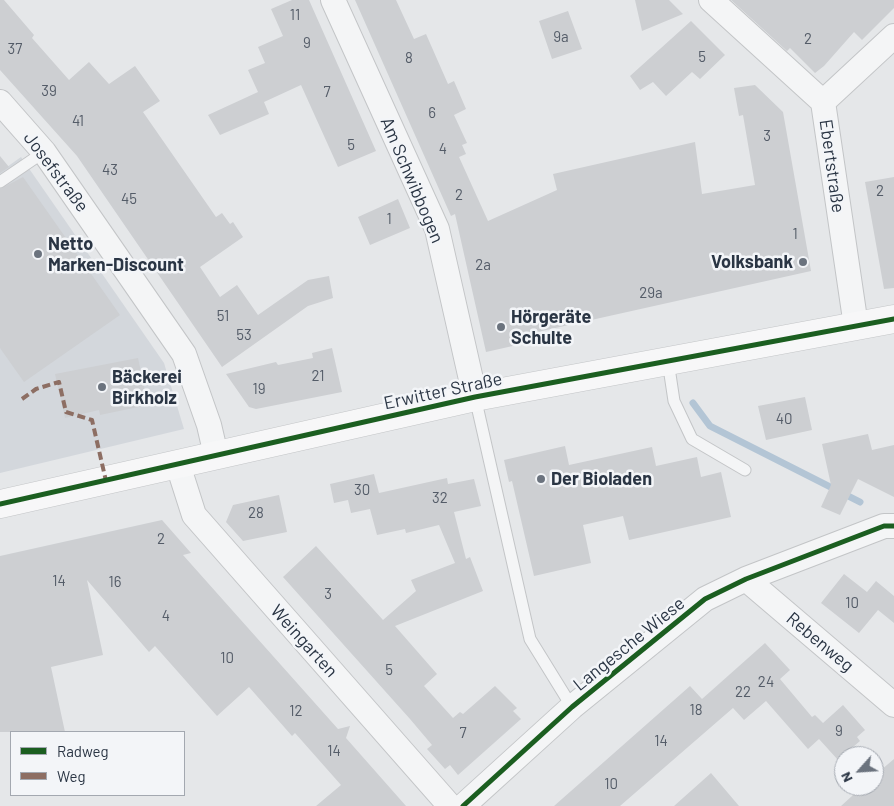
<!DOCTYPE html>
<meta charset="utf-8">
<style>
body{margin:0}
#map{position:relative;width:894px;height:806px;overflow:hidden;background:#e5e7e9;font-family:Barlow,sans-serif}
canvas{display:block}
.legend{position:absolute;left:10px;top:731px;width:175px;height:65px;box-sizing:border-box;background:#f3f5f8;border:1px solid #a3a8b0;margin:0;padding:6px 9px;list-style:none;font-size:15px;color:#2a3544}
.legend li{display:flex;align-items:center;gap:10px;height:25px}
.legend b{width:25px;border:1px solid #a3a8b0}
.north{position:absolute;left:834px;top:746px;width:50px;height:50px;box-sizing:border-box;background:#f3f5f8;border:1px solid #a3a8b0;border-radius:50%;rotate:244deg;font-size:14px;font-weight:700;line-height:20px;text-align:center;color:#2a3544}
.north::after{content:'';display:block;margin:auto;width:18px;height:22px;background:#6b737e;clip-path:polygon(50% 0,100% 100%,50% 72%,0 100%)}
</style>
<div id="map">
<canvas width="894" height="806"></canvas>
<ul class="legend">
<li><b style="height:6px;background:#1b5e20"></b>Radweg</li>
<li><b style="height:6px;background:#8d6e63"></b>Weg</li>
</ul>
<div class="north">N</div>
</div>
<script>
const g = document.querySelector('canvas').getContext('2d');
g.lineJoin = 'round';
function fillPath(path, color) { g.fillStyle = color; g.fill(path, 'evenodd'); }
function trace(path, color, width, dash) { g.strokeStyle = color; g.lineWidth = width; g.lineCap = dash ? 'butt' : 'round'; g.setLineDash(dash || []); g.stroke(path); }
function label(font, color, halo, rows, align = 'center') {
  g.font = font + ' Barlow,sans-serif'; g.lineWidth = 5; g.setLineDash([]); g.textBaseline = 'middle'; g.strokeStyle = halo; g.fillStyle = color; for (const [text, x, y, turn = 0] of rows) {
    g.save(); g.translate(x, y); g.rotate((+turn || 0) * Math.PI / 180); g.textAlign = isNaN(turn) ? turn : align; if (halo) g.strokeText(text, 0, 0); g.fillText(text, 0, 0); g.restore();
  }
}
const built = new Path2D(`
 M21 157 164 363 184 429 0 473V172Z`);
const stream = new Path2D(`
 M693 403 710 426 860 502`);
const building = new Path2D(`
 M0 0H4L34 35 32 38 69 80 89 62 109 84 135 66 160 101 143 112 216 217 222 213 230 224 233 222 243 237 200 267 220 297 237 285 258 315 308 280 329 276 333 298 308 306 222 367 77 156 0 70Z
 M292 0H309L376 151 338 167 301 85 264 102 269 114 220 135 208 115 258 92 248 70 265 63 258 47 283 36 271 9Z
 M355 0H396L414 39 426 34 448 84 454 81 466 109 454 115 467 143 462 145 466 154 459 157 488 221 557 190 553 174 695 142 702 194 755 185 743 115 739 116 734 88 755 85 783 112 811 271 524 335 526 343 486 352 455 214 451 216Z
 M635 0H669L683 14 642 31Z
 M731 0H894V8L862 40 854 32 824 66 815 73 790 48 787 51Z
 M568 11 582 49 552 59 539 21Z
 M691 21 725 55 700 79 692 72 666 96 653 82 640 90 630 76Z
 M0 156 9 167 0 173Z
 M23 177 120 315 24 382 0 348V189Z
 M894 177V288L884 289 865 182Z
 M398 199 410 228 370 245 358 217Z
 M332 348 342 392 256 409 249 407 226 374 276 362 278 365 313 358 312 353Z
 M138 358 148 405 100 415 99 410 65 418 55 374Z
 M805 397 812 430 766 440 758 406Z
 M868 434 872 450 894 445V497L858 479 840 515 821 507 831 485 822 444Z
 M565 446 569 465 652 447 656 466 697 457 701 477 721 472 731 517 629 540 623 516 583 525 591 563 534 576 512 481 509 482 504 460Z
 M374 474 379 493 447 478 448 484 474 479 481 506 454 512 466 559 470 557 483 591 395 626 437 674 424 686 453 718 460 712 463 714 495 686 517 708 513 711 521 719 458 775 450 765 445 769 427 749 432 745 410 719 283 577 316 546 383 620 416 591 411 580 455 563 439 525 406 533 405 529 377 535 370 509 351 513 348 500 334 503 330 484Z
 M279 495 287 532 243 541 226 522 233 505Z
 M162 520 191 553 183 555 338 729 350 726 346 738 406 806H316L341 785 295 733 292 736 249 687 217 716 155 646 149 652 87 580 103 655 51 667 65 732H0V556Z
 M844 574 867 592 876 581 894 596V623L878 610 859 633 821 603Z
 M765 643 790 670 780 679 812 717 815 715 823 723 843 705 865 730 857 737 860 741 838 760 819 739 808 749 766 701 744 720 733 708 620 806H554L690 686 702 699Z
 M894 759V806H841L863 786H874V776Z
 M711 773 739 806H674Z`);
const lane = new Path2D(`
 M0 182 44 152
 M668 361 674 401 692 439 745 470
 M475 397 530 639 572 707`);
const street = new Path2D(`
 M333 0 437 229 475 397
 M711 0 823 102
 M0 102 44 152 184 354 209 425 216 455
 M856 326 823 102 894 36
 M178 465 194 515 450 806
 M746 579 894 705
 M463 806 572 707 705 599 746 579 884 526H894`);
const secondary = new Path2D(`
 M0 504 475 397 894 319`);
const quiet = new Path2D(`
 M22 399 36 389 59 382 66 412 92 420 106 481`);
const cycleway = new Path2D(`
 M0 504 475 397 894 319
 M463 806 572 707 705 599 746 579 884 526H894`);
const markers = [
 [38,254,5,"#6b737e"],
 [803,262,5,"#6b737e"],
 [501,327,5,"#6b737e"],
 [102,387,5,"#6b737e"],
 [541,479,5,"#6b737e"]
];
const numberNames = [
 ["11",295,15],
 ["9a",561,37],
 ["2",808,39],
 ["9",307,43],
 ["37",15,49],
 ["5",702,57],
 ["8",409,58],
 ["39",49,91],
 ["7",327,92],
 ["6",432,113],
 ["41",78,121],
 ["3",767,136],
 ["5",351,145],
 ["4",443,149],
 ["43",110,170],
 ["2",880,191],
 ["2",459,195],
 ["45",129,199],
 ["1",389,219],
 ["1",795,234],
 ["2a",483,265],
 ["29a",651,293],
 ["51",223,316],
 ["53",244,335],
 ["21",318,376],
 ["19",259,389],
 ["40",784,419],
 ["30",362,490],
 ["32",440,498],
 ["28",256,513],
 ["2",161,539],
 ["14",59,581],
 ["16",115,582],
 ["3",328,594],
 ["10",852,603],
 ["4",166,616],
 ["10",227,658],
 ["5",389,670],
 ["24",766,682],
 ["22",743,692],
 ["18",696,710],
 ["12",296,711],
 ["9",839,731],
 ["7",463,733],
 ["14",661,741],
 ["14",334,751],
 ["10",611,784]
];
const streetNames = [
 ["Ebertstraße",832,166,82],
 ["Josefstraße",56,172,53],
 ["Am Schwibbogen",412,180,67],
 ["Erwitter Straße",443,391,-12],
 ["Weingarten",304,641,48],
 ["Rebenweg",820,642,40],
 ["Langesche Wiese",629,644,-39]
];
const poiNames = [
 ["Netto",48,244],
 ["Marken-Discount",48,265],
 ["Volksbank",793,262,"right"],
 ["Hörgeräte",511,317],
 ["Schulte",511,338],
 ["Bäckerei",112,377],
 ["Birkholz",112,398],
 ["Der Bioladen",551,479]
];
fillPath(built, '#d3d7dc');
trace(stream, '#b3c5d5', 7);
fillPath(building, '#cdcfd2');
trace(lane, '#c3c5c7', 13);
trace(street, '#c3c5c7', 26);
trace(secondary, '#c3c5c7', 29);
trace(lane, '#f4f5f6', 11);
trace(street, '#f4f5f6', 24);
trace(secondary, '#f7f7f8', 28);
trace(quiet, '#8d6e63', 4, [8, 4]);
trace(cycleway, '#1b5e20', 5);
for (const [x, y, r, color] of markers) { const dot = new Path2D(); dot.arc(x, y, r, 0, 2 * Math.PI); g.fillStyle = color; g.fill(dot); trace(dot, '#f3f5f8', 2); }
label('15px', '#545c68', null, numberNames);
label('18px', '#2a3544', '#f3f5f8', streetNames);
label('bold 18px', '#2a3544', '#f3f5f8', poiNames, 'left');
</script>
